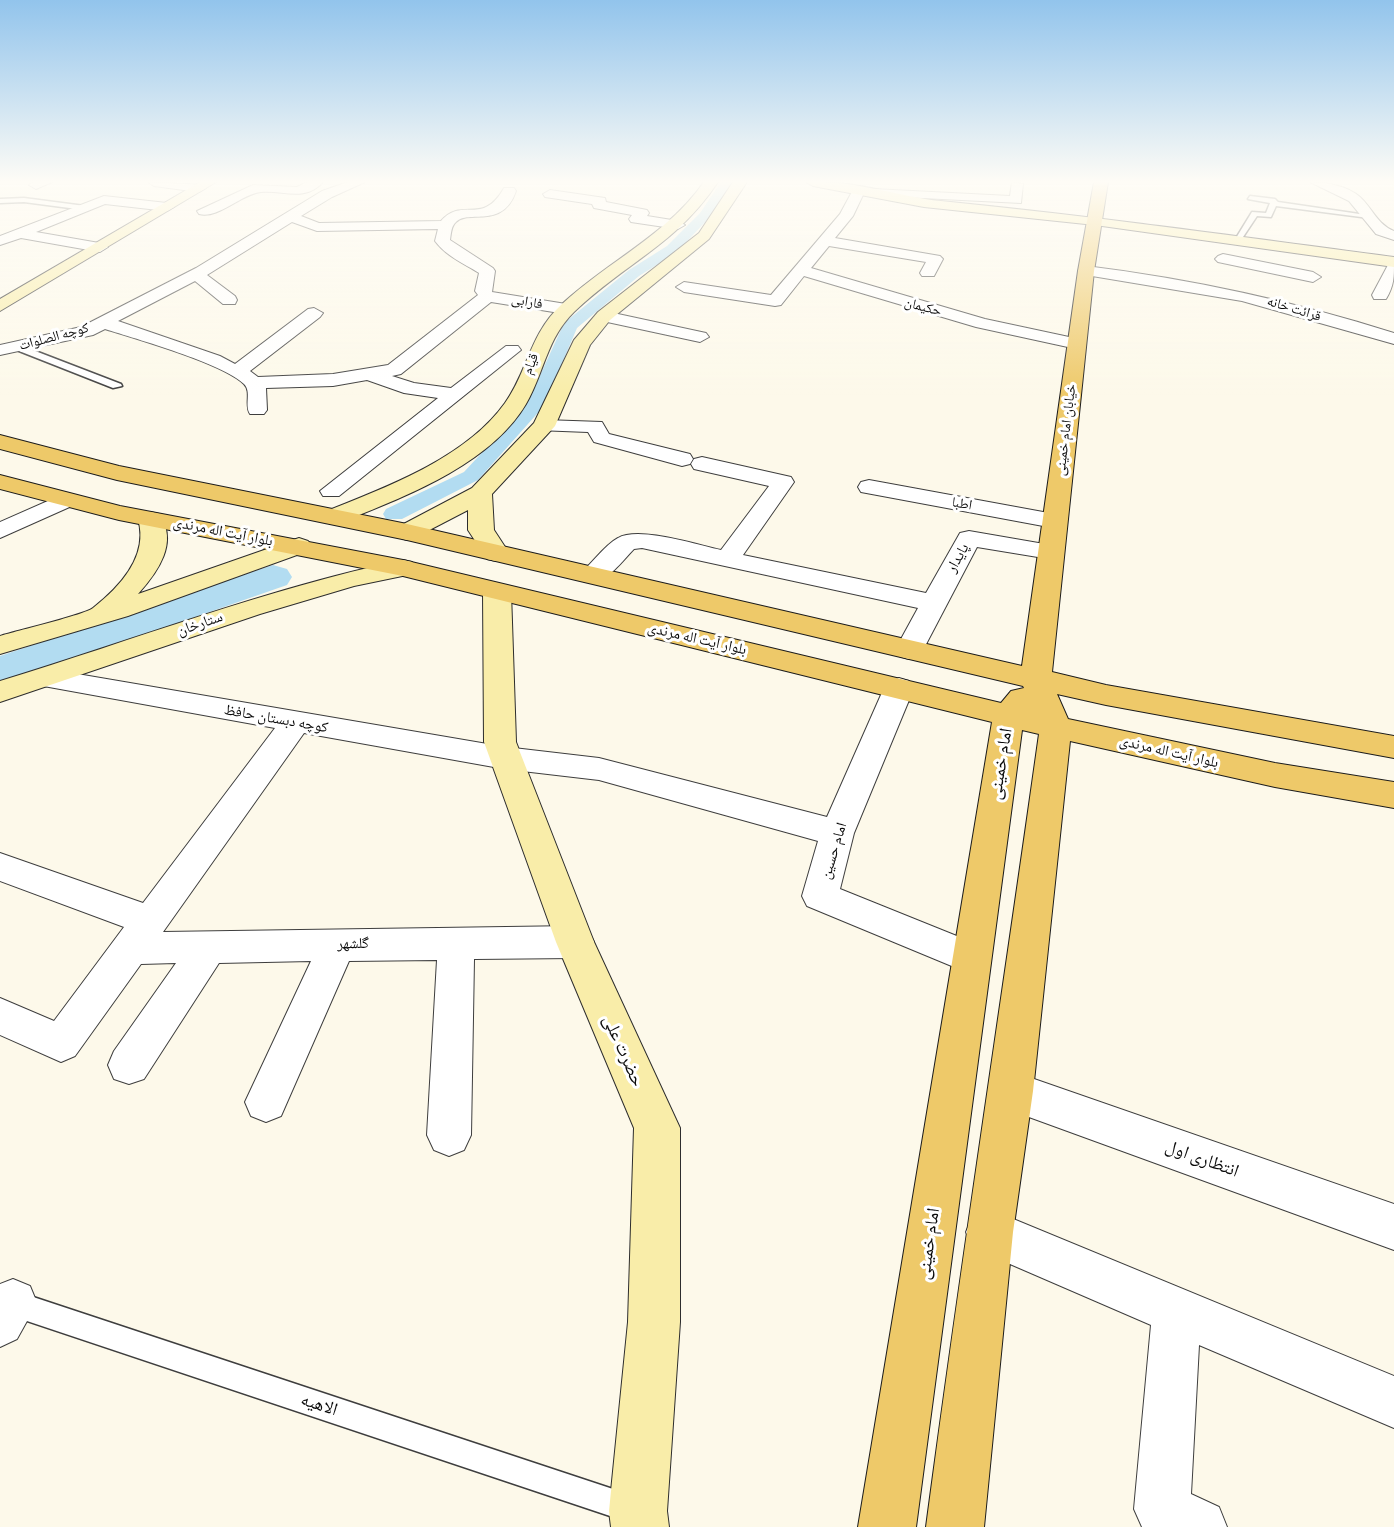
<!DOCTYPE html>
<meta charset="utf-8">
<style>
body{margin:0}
canvas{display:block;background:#fdf9ea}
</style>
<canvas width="1394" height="1527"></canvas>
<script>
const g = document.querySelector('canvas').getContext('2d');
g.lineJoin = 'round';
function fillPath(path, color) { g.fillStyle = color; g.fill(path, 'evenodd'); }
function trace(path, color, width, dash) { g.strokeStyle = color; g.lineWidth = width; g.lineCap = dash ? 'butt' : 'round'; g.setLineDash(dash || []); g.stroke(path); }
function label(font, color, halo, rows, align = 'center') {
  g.font = font + ' Bitter,"Noto Naskh Arabic",serif'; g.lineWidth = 6; g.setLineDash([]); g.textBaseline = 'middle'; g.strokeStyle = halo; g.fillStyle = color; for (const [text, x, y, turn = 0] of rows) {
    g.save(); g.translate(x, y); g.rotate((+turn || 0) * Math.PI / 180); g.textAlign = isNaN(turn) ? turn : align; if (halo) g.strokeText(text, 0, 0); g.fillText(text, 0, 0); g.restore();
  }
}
const canal = new Path2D(`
 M721 182H733L708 219 677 252 639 276 577 328 544 406 478 480 402 519H386L383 514 386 509 464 472 527 404 564 323 629 270 667 246 700 213Z`);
const river = new Path2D(`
 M273 565 287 569 292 577 287 585 0 685V656Z`);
const lane = new Path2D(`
 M1250 196 1275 199 1278 202 1373 216 1369 218 1276 206 1271 217 1257 216 1239 243H1233L1252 212 1266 213 1270 203 1248 199Z
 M24 198 85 206 89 208 85 210 24 202 0 203V199Z
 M17 344 121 384 122 386 113 388 14 349 12 347Z
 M0 1286 631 1495 641 1499 645 1509 641 1519 631 1523 0 1312Z`);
const street = new Path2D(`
 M33 182H52L36 189 29 185Z
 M148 182 204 185 206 188 199 192 154 186Z
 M307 182H323C305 202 284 190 261 192 241 194 219 219 199 214L197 211 253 185 297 187Z
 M348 182H365L332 197 301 216 319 223 441 221C463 196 482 227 504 188H514L516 191C503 230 468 209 456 222 451 226 451 234 450 240L493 268 495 271 492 292 566 304 574 309 566 314 491 302 401 374 392 376 414 383 451 388 506 346H518L521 350 339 496H323L320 491 438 398 404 393 367 380 333 386 266 388 267 410 264 414H250C244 405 252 392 244 384 222 363 136 339 105 329L93 335 0 355V345L81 327 196 268 322 191ZM292 222 317 231 438 229 435 241C446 256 463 263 479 273L475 291 478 295 388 365 333 374 258 377 250 371 320 317 323 313 314 308 308 309 235 364 220 356 118 321 195 281 223 304H235L237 300 235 296 207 275Z
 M1012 182 1023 184 1021 203 863 195 853 216 835 238 940 256 943 259 934 276H922L920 273 926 262 829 246 811 268 985 319 1083 340 1086 344 1083 348 1077 349 976 327 804 276 781 305 775 306 684 292 676 287 684 282 771 295 840 214 854 188 1010 196Z
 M1310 182C1326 182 1348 186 1360 197 1372 208 1378 225 1394 231V240L1376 234 1349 201Z
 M550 190 605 198 606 202 647 210 649 213 647 216 678 221 685 225 678 229 631 222 629 219 632 215 594 208 592 204 545 197 543 194Z
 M104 196 167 203 174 207 167 211 105 204 36 232 105 244 108 247 100 252 21 238 0 245V236Z
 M1223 254 1313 272 1321 277 1313 282 1218 262 1215 259 1218 256Z
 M1394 263C1394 277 1394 286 1386 299H1374L1372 295 1388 265Z
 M1086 266C1191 279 1293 301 1394 333V344L1242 301 1080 274 1078 271 1080 268Z
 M604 311 706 333 709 337 700 342 598 320 595 316Z
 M544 420 602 422 609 434 690 454 693 459 690 464 682 466 594 442 588 432 537 430 534 426 537 422Z
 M702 457 791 477 794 482 743 555 926 593 960 533 969 531 1050 545 1059 547 1062 552 1059 557 1050 559 977 547 923 650 919 656 909 659 899 656 895 650 918 608 642 548 634 549C620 563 605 587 583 581L579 576 583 571C594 561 605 545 618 538 639 526 697 545 721 550L769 486 694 469 691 464 694 459Z
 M869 480 1054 514 1062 516 1066 521 1062 526 1054 528 861 492 858 487 861 482Z
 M66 493 74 495 78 500 74 505 0 538V522Z
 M48 669 505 747 599 758 827 817 884 688 889 681 899 678 909 681 914 688 854 833 840 889 984 947 990 958 984 969 971 974 807 906 802 896 818 841 599 780 505 769 304 733 163 932 575 926 588 931 594 942 588 953 575 958 474 959 471 1135 464 1150 449 1156 434 1150 427 1135 437 960 349 961 281 1116 266 1122 251 1116 245 1102 311 961 219 963 144 1079 129 1084 114 1079 108 1065 114 1051 176 963 141 964 75 1056 61 1062 0 1035V998L54 1021 124 927 0 881V853L143 903 275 728 38 685 34 678 38 671Z
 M1011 1071 1394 1204V1250L996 1105 990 1091 996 1077Z
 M989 1209 1394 1376V1428L1199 1345 1191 1494 1219 1507 1227 1527H1142L1134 1509 1151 1325 973 1248 966 1232 973 1216Z
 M13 1279 30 1286 37 1303 17 1339 0 1347V1284Z`);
const secondary = new Path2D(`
 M200 182H216L0 311V299Z
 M704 182H718C676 245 625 263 574 312 547 338 544 373 526 404 490 465 404 497 342 522L333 524 324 522 321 517 324 512C385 488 466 458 505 403 528 371 529 335 561 305 608 261 666 236 704 182Z
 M733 182H747L709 239 610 320 590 345 555 426 492 494 494 530 509 553 505 559 496 561 487 559 468 530V510L416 537 407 540 398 537 394 532 398 527 472 488 534 423 574 340 598 312 699 233Z
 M806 182C851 179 896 196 941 201 1093 216 1243 237 1394 257V267L1095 225 924 207 813 186Z
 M150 512 159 514C179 542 158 572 138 594L290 541 299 538 308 541 312 546 308 551 128 616 0 654V636C16 631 84 615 93 608 121 586 149 555 138 519L141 514Z
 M403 560 412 562 416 568 412 574 354 586 260 614 0 702V681C135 640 265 589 403 560Z
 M497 584 507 586 511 592 516 742 594 942 680 1128V1322L667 1511 669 1527H611L609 1511 628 1322 634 1128 556 942 484 742 483 592 487 586Z`);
const primary = new Path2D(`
 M1094 182H1108L1094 271 1052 672 1106 685 1394 736V758L1106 705 1057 694 1068 719 1275 763 1394 782V808L1275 787 1070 741 1033 1091 1013 1232 984 1527H926C961 1262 1002 998 1039 734L1022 730 916 1527H858L992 722 403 576 119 520 0 489V475L120 506 403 560 1001 703 1011 691 1024 688 1023 686 407 540 117 480 0 449V435L119 466 407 524 1022 666 1078 271Z`);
const farStreetnames = [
 ["فارابی",527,302,10],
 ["حکیمان",923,307,15],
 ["قرائت خانه",1294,309,17],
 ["کوچه الصلوات",54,337,-15],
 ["قیام",531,364,-69],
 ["خیابان امام خمینی",1066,430,-83],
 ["اطبا",962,504,10]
];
const streetNames = [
 ["بلوار آیت اله مرندی",223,532,11],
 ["پایدار",958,558,-61],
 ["ستارخان",200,624,-19],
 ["بلوار آیت اله مرندی",697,639,13],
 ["کوچه دبستان حافظ",276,719,10],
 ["بلوار آیت اله مرندی",1169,752,13],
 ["امام حسین",834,851,-73],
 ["گلشهر",353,944,-1]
];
const nearStreetnames = [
 ["امام خمینی",1001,764,-81],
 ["حضرت علی",623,1051,66],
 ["انتظاری اول",1202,1159,20],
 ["امام خمینی",929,1244,-82],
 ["الاهیه",319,1405,18]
];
fillPath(canal, '#b2dcf1');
fillPath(river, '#b2dcf1');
trace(lane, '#3e3e3e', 3);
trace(street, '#3e3e3e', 2);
trace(secondary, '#2d2d2d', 2);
trace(primary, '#1c1c1c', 2);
fillPath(lane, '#fff');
fillPath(street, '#fff');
fillPath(secondary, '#f9eda9');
fillPath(primary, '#eec969');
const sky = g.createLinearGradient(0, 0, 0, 395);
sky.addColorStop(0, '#92c4ec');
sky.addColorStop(0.46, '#fefcf6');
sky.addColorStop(1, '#fefcf600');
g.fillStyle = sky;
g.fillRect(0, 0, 1394, 395);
label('14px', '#0b0b0b', '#fff', farStreetnames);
label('15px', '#0b0b0b', '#fff', streetNames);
label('18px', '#0b0b0b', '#fff', nearStreetnames);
</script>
